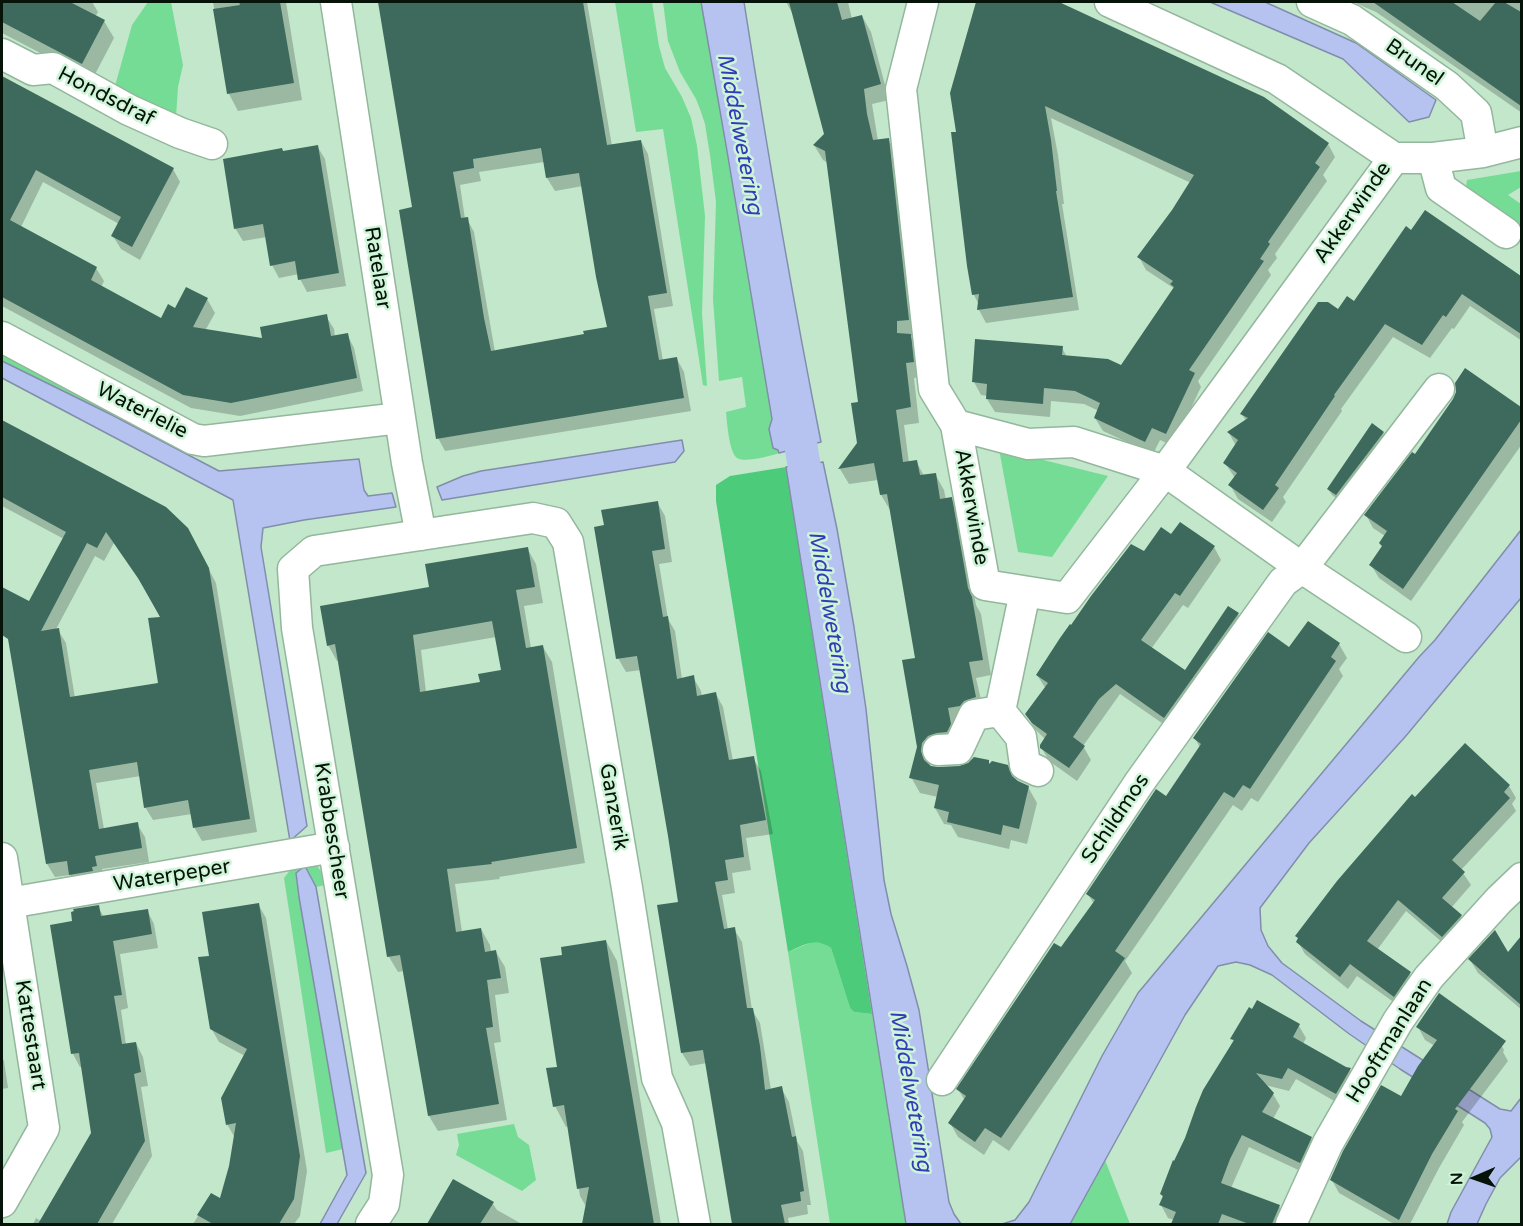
<!DOCTYPE html>
<style>
body{margin:0}
#map{position:relative;width:1523px;height:1226px;overflow:hidden;background:#c2e7cb;font-family:"Varela Round",sans-serif}
canvas{display:block}
.frame{position:absolute;inset:0;border:3px solid #061309;pointer-events:none}
.north{position:absolute;left:1445px;top:1148px;width:60px;height:60px;-webkit-text-stroke:4px #cff5d8;paint-order:stroke;rotate:268deg;font-size:16px;font-weight:700;line-height:24px;text-align:center;color:#061309}
.north::after{content:'';display:block;margin:auto;width:21px;height:27px;background:#061309;clip-path:polygon(50% 0,100% 100%,50% 72%,0 100%)}
</style>
<div id="map">
<canvas width="1523" height="1226"></canvas>
<div class="frame"></div>
<div class="north">N</div>
</div>
<script>
const g = document.querySelector('canvas').getContext('2d');
g.lineJoin = 'round';
function fillPath(path, color) { g.fillStyle = color; g.fill(path, 'evenodd'); }
function trace(path, color, width, dash) { g.strokeStyle = color; g.lineWidth = width; g.lineCap = dash ? 'butt' : 'round'; g.setLineDash(dash || []); g.stroke(path); }
function label(font, color, halo, rows, align = 'center') {
  g.font = font + ' "Varela Round",sans-serif'; g.lineWidth = 5; g.setLineDash([]); g.textBaseline = 'middle'; g.strokeStyle = halo; g.fillStyle = color; for (const [text, x, y, turn = 0] of rows) {
    g.save(); g.translate(x, y); g.rotate((+turn || 0) * Math.PI / 180); g.textAlign = isNaN(turn) ? turn : align; if (halo) g.strokeText(text, 0, 0); g.fillText(text, 0, 0); g.restore();
  }
}
const green = new Path2D(`
 M148 2H171L183 65 178 87 176 117 115 86 132 25Z
 M615 2H652L659 46 665 68 682 97 691 118 697 146 705 216 702 313 707 386 703 385 663 129 636 132Z
 M663 2H701L727 151 772 419 769 429 779 453C771 456 744 463 737 458 729 452 727 422 726 412L746 407 742 377 719 381 713 299 716 202 710 155 705 124 700 109 696 99 680 72 668 41Z
 M1521 171V187L1508 195 1521 204V226L1466 186 1467 180Z
 M2 342 120 406 112 415 2 361Z
 M999 449 1108 476 1052 557 1018 552Z
 M315 863 330 884 316 887 305 866 299 897 343 1149 326 1153 284 878 294 865Z
 M812 942 823 943 831 948 850 1008 854 1012 872 1014 906 1224H830L788 952Z
 M514 1124 518 1137 529 1145 536 1180 522 1191 456 1155 459 1145 457 1134Z
 M1105 1160 1130 1224H1070Z`);
const forest = new Path2D(`
 M786 467 872 1014 854 1012 850 1008 831 948C815 937 804 945 788 952L716 501V485L730 476Z`);
const water = new Path2D(`
 M701 2H744C767 149 792 296 821 442L779 453 778 450 773 448 769 429 772 419 727 151Z
 M1210 2H1265L1356 43 1436 100 1429 117 1409 122 1343 59Z
 M2 361 112 415 219 471 359 459 364 490 368 496 392 493 396 507 304 520 263 528 261 547 307 826 290 841 233 500 2 378Z
 M682 440 684 451 675 462 442 500 437 487 463 476 481 471Z
 M823 462 837 529 854 627 866 709 884 880 891 914 907 966 919 1010 949 1202 954 1214 961 1224H906L786 467Z
 M1521 530V598L1405 737 1309 843 1260 908 1261 930 1268 946 1282 963 1361 1021 1500 1109 1511 1111 1521 1098V1157L1500 1178 1486 1204 1477 1224H1447L1451 1212 1492 1137 1490 1129 1485 1123 1400 1069 1348 1033 1272 975 1250 965 1236 962 1218 966 1185 1015 1070 1224H1002L1015 1220 1029 1202 1102 1056 1138 993 1419 657 1435 640Z
 M305 866 316 887 366 1173 337 1224H320L347 1175 299 897 296 873Z`);
const shadow = new Path2D(`
 M2 2H92L98 12 95 17 104 21 114 38 92 80 2 33Z
 M213 2H286L302 100 238 111 229 94Z
 M380 2H424L425 6 453 2H587L612 146 641 141 648 154 673 306 654 309 663 361 677 359 684 372 691 411 445 451 438 438 414 209ZM544 162 547 178 555 191 583 186 609 328 585 335 495 352 474 232 467 219H465L460 185 481 181 479 172Z
 M786 2H848L852 19 862 16 871 32 889 100 872 104 878 141 888 139 897 155 917 335 910 336 919 351 922 377 914 378 919 423 904 425 909 463 916 461 924 476 935 474 944 490 946 500 951 499 960 514 976 605 981 614 991 675 976 678 984 713 959 740 931 759 929 767 960 768 988 761 990 765 1007 766 1015 780 1028 787 1037 803 1027 844 1011 840 1009 849 958 837 951 825 944 824 935 808 938 797 920 793 911 777 918 747 917 659 890 510 881 495 878 480 849 484 840 469 858 443 860 403 828 163 823 160 814 145 825 134 794 16Z
 M984 2H1055L1263 99 1328 144 1335 157 1323 175 1327 181 1275 254 1277 258 1268 270 1271 275 1198 381 1201 387 1173 446 1160 440 1153 454 1103 431 1095 418 1099 411 1084 404 1051 401 1050 417 995 412 987 399 988 396 981 395 974 382 1062 348 1067 357 1122 367 1175 289 1146 270 1139 257 1173 211 1191 183 1051 118 1058 155 1064 204H1062L1079 310 986 323 979 310V305L974 295 952 134 958 133Z
 M1353 2H1522V113L1376 12Z
 M2 78 173 169 180 182 140 260 121 249 113 236 119 224 43 182 21 227 96 268 104 281 101 287 162 320 175 310 207 299 215 313 205 331 264 340 326 316 334 329 335 337 347 334 354 348 363 391 240 416 191 408 2 306Z
 M317 146 325 159 346 286 307 292 300 279 299 274 279 278 272 265 267 237 243 241 235 228 283 152Z
 M1425 212 1522 278V341L1470 306 1454 329 1452 328 1430 358 1393 337 1341 409 1342 411 1283 497 1286 502 1272 522 1238 499 1230 485 1235 478 1225 463 1236 446 1229 433 1246 421 1242 414 1339 311 1354 303 1412 232Z
 M1466 370 1522 408V444L1411 601 1379 578 1371 565 1383 548 1380 543 1385 536 1373 528 1366 515 1415 456 1454 400Z
 M2 421 165 509 195 543 216 583 257 832 202 841 194 827 192 814 153 820 145 807 141 776 96 783 104 829 137 824 145 837 149 862 102 869 104 879 78 888 70 875 55 877 47 864 6 617 2 625V588L30 603 64 539 2 506ZM114 543 147 592 162 618 160 684 75 698 66 643 58 630 55 631 95 556 104 561Z
 M1383 433 1387 439 1340 501 1332 495 1328 489Z
 M657 502 665 516 672 562 659 564 668 619 675 631 682 679 693 677 701 691 702 696 716 694 723 707 733 761 753 758 761 771 773 834 746 838 751 870 732 873 735 893 722 895 728 930 734 929 742 942 752 1010 760 1023 771 1090 781 1088 789 1102 797 1141 803 1151 811 1205H807L808 1214 788 1218 789 1224H733L707 1063 690 1066 682 1053 680 903 641 670 626 672 618 658 606 526Z
 M1172 536 1214 547 1221 560 1188 608 1183 605 1151 649 1186 672 1229 608 1238 614 1246 628 1172 730 1120 694 1083 746 1091 760 1077 781 1049 761 1041 747 1045 739 1034 728 1027 715 1046 689 1037 675 1145 553Z
 M527 548 536 564 543 603 524 606 531 648 543 647 552 662 585 863 499 877 500 879 455 884 462 932 481 929 490 945 491 952H496L505 967 509 993 495 995 501 1042 494 1043 507 1120 438 1131 429 1116 404 971 398 972 389 957 339 660 337 661 328 645 431 588ZM496 637 503 671 481 683 426 692 421 650Z
 M1339 644 1347 658 1339 669 1343 676 1258 802 1251 798 1242 811 1233 805 1125 961 1132 973 1009 1151 993 1140 984 1155 958 1137 950 1123 965 1101 958 1089 1094 904 1088 894 1166 798 1200 748 1195 738 1290 649Z
 M1509 786 1516 798 1512 804 1516 811 1461 870 1471 885 1451 908 1461 916 1468 929 1450 949 1406 911 1377 950 1410 974 1417 986 1402 1008 1357 976 1348 989 1305 954 1298 942 1299 940 1297 936 1415 799Z
 M258 904 266 918 307 1171 300 1216 294 1224H193L211 1195 221 1200 230 1166 235 1138 227 1124 245 1056 219 1042 211 1028V957Z
 M98 907 104 917 147 910 154 924 158 948 120 954 128 1008 121 1010 126 1045 136 1043 143 1057 148 1086 141 1087 152 1156 112 1224H33L36 1218 41 1221 93 1133 82 1067H80L73 1054 74 922Z
 M1522 939V1010L1478 973 1470 960 1507 955Z
 M606 941 617 961 661 1224H589L597 1210 591 1215 580 1196 569 1126 566 1127 555 1106 559 1068 564 957Z
 M1257 1002 1299 1026 1306 1038 1303 1044 1350 1070 1357 1082 1343 1106 1296 1079 1289 1091 1265 1085 1273 1094 1280 1106 1273 1119 1311 1138 1318 1150 1307 1174 1249 1147 1231 1188 1279 1206 1286 1219 1284 1224H1173L1174 1220 1168 1218 1161 1205 1164 1199 1161 1194 1234 1042 1232 1039Z
 M1418 1027 1497 1037 1504 1050 1503 1052 1508 1061 1462 1122 1464 1125 1439 1168 1410 1224H1394L1339 1193 1332 1180 1401 1098 1435 1046 1425 1040Z
 M2 1057 4 1061 8 1088 2 1089Z
 M454 1181 493 1204 497 1210 522 1224H429Z`);
const canal = new Path2D(`
 M794 404 811 507`);
const building = new Path2D(`
 M2 2H70L105 20 82 64 2 22Z
 M239 2H280L294 83 227 94 213 9 240 5Z
 M378 2H583L607 145 641 140 667 293 648 296 659 360 677 357 684 398 436 439 399 210 412 207ZM541 148 546 178 579 173 596 277 607 327 583 331 584 334 491 351 484 318 468 217 461 218 453 172 474 168 473 159Z
 M789 2H837L842 20 862 15 881 84 864 89 867 114 873 140 889 138 909 320 897 321V333L911 334 914 362 906 363 911 407 896 410 903 462 917 460 920 475 936 473 940 499 952 497 968 588 972 597 983 660 969 662 976 697 964 701 960 706 948 708 951 724 947 732 937 733 928 736 922 743 921 751 924 760 931 766 938 767 959 766 968 763 974 757 989 760V764L992 761 1008 765 1012 776 1018 781 1029 786 1019 829 1003 825 1001 835 947 822 949 812 934 808 939 785 909 778 917 747 902 660 915 658 887 494 880 495 874 463 838 469 857 443 851 403 858 402 825 151 813 145 824 134Z
 M976 2H1059L1264 97 1329 143 1315 163 1320 167 1268 242 1270 244 1260 259 1264 261 1189 370 1195 373 1166 434 1152 428 1145 442 1094 418 1100 403 1075 391 1044 388 1043 404 986 399 987 384 972 382 975 339 1063 346 1062 355 1108 359 1121 365 1174 287 1170 284 1173 281 1137 257 1172 210 1194 175 1045 106 1051 140 1057 191H1056L1073 297 977 310 979 294 972 295 967 266 951 132H956L950 93Z
 M1373 2H1452L1480 21 1496 2H1504L1521 12V106Z
 M2 76 174 168 132 247 111 236 121 217 36 170 10 220 97 267 91 280 161 318 168 304 175 308 186 287 208 298 193 327 262 338 260 327 327 314 331 336 348 333 357 378 231 403 183 395 2 297Z
 M318 145 339 273 298 280 295 261 270 266 263 224 234 229 223 159 282 148 283 151Z
 M1425 210 1521 276V334L1462 294 1446 317 1443 315 1422 345 1385 324 1334 395 1335 396 1275 485 1279 488 1263 510 1228 485 1237 473 1223 463 1238 440 1227 432 1248 418 1240 414 1318 302H1328L1338 309 1347 296 1354 301 1406 226 1411 230Z
 M1465 368 1521 407V420L1403 589 1369 565 1382 546 1379 543 1387 531 1364 515 1412 452 1415 454 1453 399 1456 392 1455 383Z
 M2 420 166 507 188 528 209 568 250 819 193 828 188 800 144 808 137 762 89 770 99 829 138 822 142 848 95 856 97 866 92 867 93 871 69 875 67 861 46 864 8 639 2 635V587L29 601 66 532 2 497ZM106 532 138 578 160 617 148 618 158 683 70 697 59 628 41 631 87 543 97 548Z
 M1372 423 1384 432 1336 495 1327 489Z
 M658 501 665 549 652 551 663 617 668 616 677 679 694 675 697 696 716 692 729 760 754 756 766 820 740 825 744 857 725 860 728 880 715 882 724 929 735 927 747 1008H753L760 1046 765 1090 782 1086 792 1137 796 1136 804 1191 800 1192 801 1201 781 1205 785 1224H732L703 1050 681 1053 657 905 678 902 668 836 637 656 616 659 594 527 604 525 601 510Z
 M1180 522 1215 546 1180 596 1175 593 1141 640 1185 670 1228 606 1239 613 1164 718 1116 684 1099 699 1073 737 1085 746 1069 768 1040 748V745L1047 734 1032 723 1025 714 1048 683 1036 675 1060 638 1070 624 1071 625 1091 596 1131 544 1144 551 1161 527 1171 534Z
 M528 547 535 587 516 590 526 648 543 645 577 848 491 862 492 864 447 869 456 932 481 928 485 952 496 950 501 978 487 980 493 1027 486 1028 499 1104 428 1116 400 955 387 957 335 644 327 646 320 606 429 587 425 564ZM492 621 501 670 478 674 480 682 420 692 413 635Z
 M1308 621 1340 643 1331 657 1336 661 1250 789 1243 785 1234 798 1224 792 1115 951 1125 958 1001 1138 985 1128 975 1142 948 1123 966 1096 956 1089 1054 943 1061 947 1095 900 1086 894 1156 789 1166 796 1201 744 1193 738 1268 632 1289 647Z
 M1465 743 1510 785 1504 792 1510 798 1452 860 1465 872 1442 898 1462 915 1442 937 1398 900 1367 941 1411 972 1394 997 1350 964 1340 977 1296 942 1298 938 1295 936 1337 881 1412 794 1415 797Z
 M259 903 300 1156 294 1199 279 1224H213L197 1215 211 1193 220 1198 229 1166 236 1123 226 1125 221 1098 247 1049 210 1029 198 957 209 956 202 912Z
 M99 905 101 916 148 909 152 934 113 941 122 995 114 996 122 1044 136 1042 141 1072 134 1074 145 1141 97 1224H38L91 1133 79 1053 71 1054 50 925 72 921 71 912 74 911 73 909Z
 M1495 930 1508 952 1521 936V1005L1468 959Z
 M606 940 610 966 654 1224H582L589 1187 577 1189 564 1105 553 1107 546 1068 557 1067 540 958 562 955 561 947Z
 M1439 993 1506 1041 1455 1109 1458 1111 1432 1154 1399 1220 1330 1180 1343 1151 1381 1085 1401 1096 1418 1066 1437 1040 1416 1027Z
 M1257 1000 1300 1024 1293 1037 1346 1067 1351 1068 1336 1094 1288 1068 1282 1079 1256 1073 1274 1093 1262 1112 1312 1137 1300 1163 1242 1135 1230 1159 1221 1183 1280 1205 1272 1224H1249L1222 1214 1218 1224H1171L1176 1212 1159 1205 1163 1196 1160 1194 1173 1160 1174 1161 1185 1138 1196 1107 1203 1090 1234 1040 1230 1039 1249 1007 1252 1009Z
 M453 1179 494 1202 480 1224H427Z`);
const minor = new Path2D(`
 M336 2 407 463 421 535
 M923 2 901 89 934 389 956 425 985 585 1067 598 1165 471 1394 158 1277 79 1110 2
 M1312 2 1352 20 1447 86 1476 113 1483 152
 M2 54 33 70 53 68 129 110 180 133 212 144
 M1394 158H1433L1483 152 1522 142
 M1433 158 1441 188 1506 233
 M2 337 193 439 204 441 400 418
 M956 425 1028 444 1074 442 1165 471 1302 568 1406 637
 M1000 711 1025 592
 M938 750 958 749 974 715 1000 711 1021 737 1025 765 1038 771
 M2 858 44 1128 2 1202
 M9 903 334 847
 M942 1080 1139 783 1283 582 1302 568 1439 389
 M371 1224 384 1204 388 1175 297 628 293 569 314 551 533 518 556 523 568 542 627 888 657 1078 677 1123 695 1224
 M1291 1224 1328 1143 1398 1021 1429 977 1499 900 1522 878`);
const streetNames = [
 ["Brunel",1414,63,35],
 ["Hondsdraf",106,97,27],
 ["Akkerwinde",1353,213,-55],
 ["Ratelaar",377,268,81],
 ["Waterlelie",142,411,27],
 ["Akkerwinde",971,507,80],
 ["Ganzerik",613,807,80],
 ["Schildmos",1116,819,-56],
 ["Krabbescheer",331,831,81],
 ["Waterpeper",172,876,-9],
 ["Kattestaart",30,1035,81],
 ["Hooftmanlaan",1390,1041,-58]
];
const waterNames = [
 ["Middelwetering",739,134,79],
 ["Middelwetering",829,612,80],
 ["Middelwetering",910,1091,80]
];
fillPath(green, '#75dc95');
fillPath(forest, '#4ccc7b');
fillPath(water, '#b6c3f0');
trace(water, '#818eab', 1.5);
fillPath(shadow, '#0003');
trace(canal, '#b6c3f0', 33);
fillPath(building, '#3d6a5c');
trace(minor, '#93b79c', 33);
trace(minor, '#fff', 30);
label('21px', '#061309', '#cff5d8', streetNames);
label('italic 22px', '#333cb8', '#cff5d8', waterNames);
</script>
